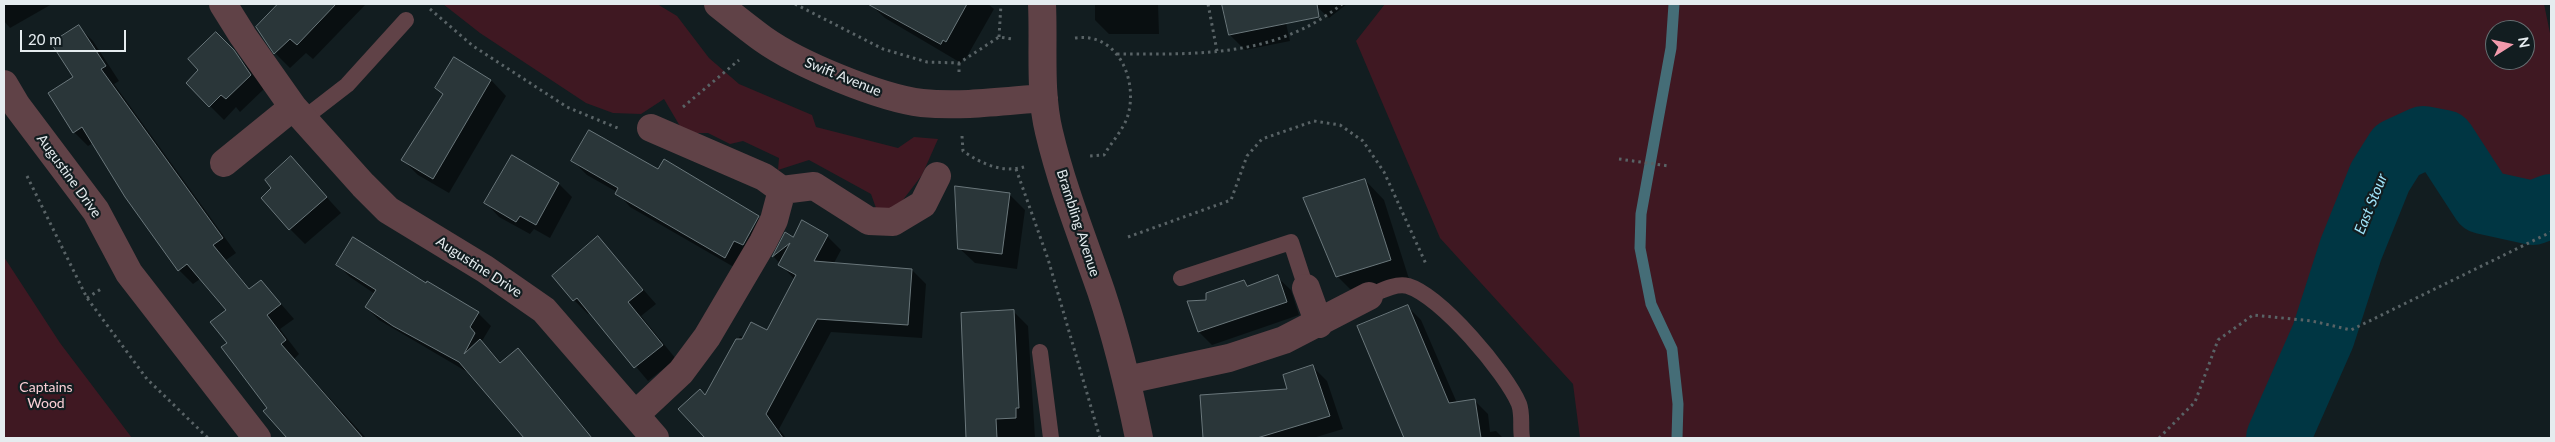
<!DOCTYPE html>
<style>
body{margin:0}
#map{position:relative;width:2555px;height:442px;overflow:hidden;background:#121d20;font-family:Lato,sans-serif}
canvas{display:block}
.frame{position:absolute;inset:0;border:5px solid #e5ecef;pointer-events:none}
.north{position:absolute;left:2485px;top:20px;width:50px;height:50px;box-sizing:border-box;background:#121d20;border:1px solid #667073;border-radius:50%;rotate:80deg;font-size:14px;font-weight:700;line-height:20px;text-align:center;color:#e5ecef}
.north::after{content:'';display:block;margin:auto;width:18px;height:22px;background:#f29aac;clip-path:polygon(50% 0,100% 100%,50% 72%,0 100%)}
.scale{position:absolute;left:20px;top:30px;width:106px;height:22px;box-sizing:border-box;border:2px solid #e5ecef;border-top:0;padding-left:6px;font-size:15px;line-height:18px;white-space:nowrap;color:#e5ecef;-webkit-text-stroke:4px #121d20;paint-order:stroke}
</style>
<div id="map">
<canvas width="2555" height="442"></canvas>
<div class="frame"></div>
<div class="north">N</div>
<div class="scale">20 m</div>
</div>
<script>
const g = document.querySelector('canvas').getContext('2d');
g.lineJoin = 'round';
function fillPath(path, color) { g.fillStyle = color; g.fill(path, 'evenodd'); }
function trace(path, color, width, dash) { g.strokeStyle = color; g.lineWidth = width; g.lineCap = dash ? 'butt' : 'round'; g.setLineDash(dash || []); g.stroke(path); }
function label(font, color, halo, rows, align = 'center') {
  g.font = font + ' Lato,sans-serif'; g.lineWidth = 4.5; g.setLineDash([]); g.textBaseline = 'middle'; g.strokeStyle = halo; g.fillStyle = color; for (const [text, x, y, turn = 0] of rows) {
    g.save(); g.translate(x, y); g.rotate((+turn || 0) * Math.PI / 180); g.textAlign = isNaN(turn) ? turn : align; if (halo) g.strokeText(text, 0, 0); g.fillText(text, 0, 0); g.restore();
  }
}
const green = new Path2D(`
 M443 4H657L677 16 709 58 739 84 812 115 816 127 898 148 914 137 938 139 922 175 896 209 876 208 871 194 809 160 778 170 779 158 743 141 730 144 708 133H684L664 99 641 114 613 113 586 103 480 33Z
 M1385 4H2544L2551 38V175L2527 188 2493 181 2469 124 2418 111 2341 189 2257 438H1580L1573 384 1440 238 1356 41ZM2495 30H2525V60H2495Z
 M4 257 60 343 132 438H4Z`);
const shadow = new Path2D(`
 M4 4H52L10 28 4 21Z
 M280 4H366L313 59 306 53 290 68 275 53 257 27Z
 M870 4H988L994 9 965 60 963 59 961 63 885 18Z
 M1095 4H1158L1159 34H1109L1095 20Z
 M1223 4H1277L1283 10 1290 41 1245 50 1230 35Z
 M1314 4H1347L1329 18Z
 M79 27 93 41 119 81 114 84 236 253 226 260 250 290 261 281 294 319 280 329 299 354 294 359 366 438H289L265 411 268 408 228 343 227 310 200 279 193 284 179 270 93 143 88 146 74 132V77Z
 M216 34 247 66 264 89 240 112 236 107 224 120 187 83 200 70Z
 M491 80 506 96 449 193 418 175 403 160Z
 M512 157 559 184 572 197 550 238 534 229 530 234 499 217 486 203Z
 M291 158 341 213 305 244 290 229 273 188Z
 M573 161 658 170 758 217 771 231 739 270 630 207 617 192 587 175Z
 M1365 180 1384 200 1409 279 1357 296 1337 276Z
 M1010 195 1025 210 1017 269 975 263 959 248Z
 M786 234 794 238 827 236 841 250 834 263 912 270 926 284 922 338 831 332 779 429 786 438H707L680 410 706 397 740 336 744 338 767 332 795 280 774 257Z
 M598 238 656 304 641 316 676 359 648 381 590 312 588 314 574 300Z
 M337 264 426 285 478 313 491 326 482 341 502 364 518 349 593 438H526L469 373 379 320 366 307 375 294 350 277Z
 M1277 277 1291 290 1299 315 1212 345 1199 332 1207 301 1244 281 1249 287Z
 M1407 306 1421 320 1457 403 1474 400 1488 414 1490 432 1496 431 1503 438H1440Z
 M1014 312 1028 326 1035 438H967L963 315Z
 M1313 367 1327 381 1343 429 1313 438H1204L1201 396 1289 390Z`);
const stream = new Path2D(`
 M1674 4 1671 48 1641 214 1640 248 1651 304 1672 349 1678 404 1677 438`);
const river = new Path2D(`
 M2278 438 2323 336 2351 249 2380 177 2397 150 2423 138 2444 142 2483 202 2533 213 2551 206`);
const building = new Path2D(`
 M278 4H336L297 45 290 39 274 54 256 27Z
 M868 4H967L946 42 943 40 941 44Z
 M1222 4H1317L1319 17 1229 35Z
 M79 25 106 66 101 69 223 238 213 245 249 289 261 280 281 304 267 315 286 340 281 344 363 438H287L263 411 267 408 221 347 227 343 210 322 226 310 187 264 178 271 125 197 82 127 73 133 48 93 73 77 51 43Z
 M216 32 234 50 251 75 226 99 221 95 209 107 186 83 198 70 188 59Z
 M454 57 491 80 433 179 401 160 443 94 435 88Z
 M589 130 658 169 664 159 759 216 743 245 734 241 725 258 615 194 618 188 571 161Z
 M512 155 559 183 536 225 520 216 516 222 484 203Z
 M291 156 327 197 289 230 261 198 271 188 265 180Z
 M1365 179 1391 260 1336 277 1303 198Z
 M955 186 1010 193 1002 254 958 249Z
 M802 220 828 235 814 261 912 269 908 325 817 319 766 414 783 438H705L678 409 700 389 705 395 736 339H742L751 322 767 330 796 275 778 265 790 243 772 257 785 232 793 237Z
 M598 236 643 290 628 302 663 345 634 368 577 298 573 301 552 276Z
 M353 237 426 283 427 281 479 312 470 327 475 333 464 354 480 339 500 363 518 348 592 438H524L459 362 393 326 365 307 376 290 336 265Z
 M1278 275 1287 302 1198 332 1187 301 1206 300V293L1244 280 1247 286Z
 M1408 305 1449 403 1475 399 1481 438H1404L1357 326Z
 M1014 310 1019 408H1016V418L996 419 997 438H966L961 313Z
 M1313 365 1330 416 1257 438H1203L1200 395 1287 389 1283 375Z`);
const path = new Path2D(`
 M795 4 883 49 927 62 959 63 999 37 1012 39
 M1208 4 1217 51
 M430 9 473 46 567 107 620 129
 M999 37 1001 4
 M1075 38C1118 32 1138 80 1128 115 1124 129 1111 143 1104 155L1090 156
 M1117 54C1197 54 1275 58 1342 4
 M959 63V73
 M683 107 739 60
 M962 136 963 151C982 164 1001 173 1024 167
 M1619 159 1669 166
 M1016 169 1048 259 1100 438
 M27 176 87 298 147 379 208 438
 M1128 237 1231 200 1247 156 1262 139 1314 121 1340 125 1363 141 1384 172 1426 264
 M87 298 101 289
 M2159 438 2195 402 2218 340 2253 315 2312 321 2351 330 2551 232`);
const lane = new Path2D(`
 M303 119 347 85 406 20
 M1181 278 1291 242 1306 288
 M1369 296C1381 291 1395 283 1408 286 1441 296 1506 373 1519 404 1523 415 1520 427 1522 438
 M1040 352 1051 438`);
const street = new Path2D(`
 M223 4 243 36 293 107 363 185 388 210 485 269 544 310 655 438
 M718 4C733 16 748 28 763 39 798 64 880 98 922 103 962 107 1004 101 1044 98
 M1042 4C1044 46 1039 91 1049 132 1062 187 1083 239 1101 291 1117 339 1129 389 1139 438
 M4 84 17 106 96 211 129 273 257 438
 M651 128 764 177 782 190 814 186 869 221 893 222 923 204 937 176
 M224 163 293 107
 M1306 288 1319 324
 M1127 380 1229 358 1284 340 1369 296
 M635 415 681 372 707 337 763 242 774 220 782 190`);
const streetNames = [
 ["Swift Avenue",843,77,22],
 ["Augustine Drive",69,176,54],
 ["Brambling Avenue",1078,223,72],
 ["Augustine Drive",479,267,33]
];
const parkNames = [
 ["Captains",46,387],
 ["Wood",46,403]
];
const waterNames = [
 ["East Stour",2371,204,-68]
];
fillPath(green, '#3f1822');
fillPath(shadow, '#0007');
trace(stream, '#456d77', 11);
trace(river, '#003643', 64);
fillPath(building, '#2a3639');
trace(building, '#6a777b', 1);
trace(path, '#596366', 3, [2.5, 4]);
trace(lane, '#604247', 16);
trace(street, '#604247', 28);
label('14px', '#e5ecef', '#121d20', streetNames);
label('14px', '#facfd6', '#121d20', parkNames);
label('italic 15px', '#a1e6fc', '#121d20', waterNames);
</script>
